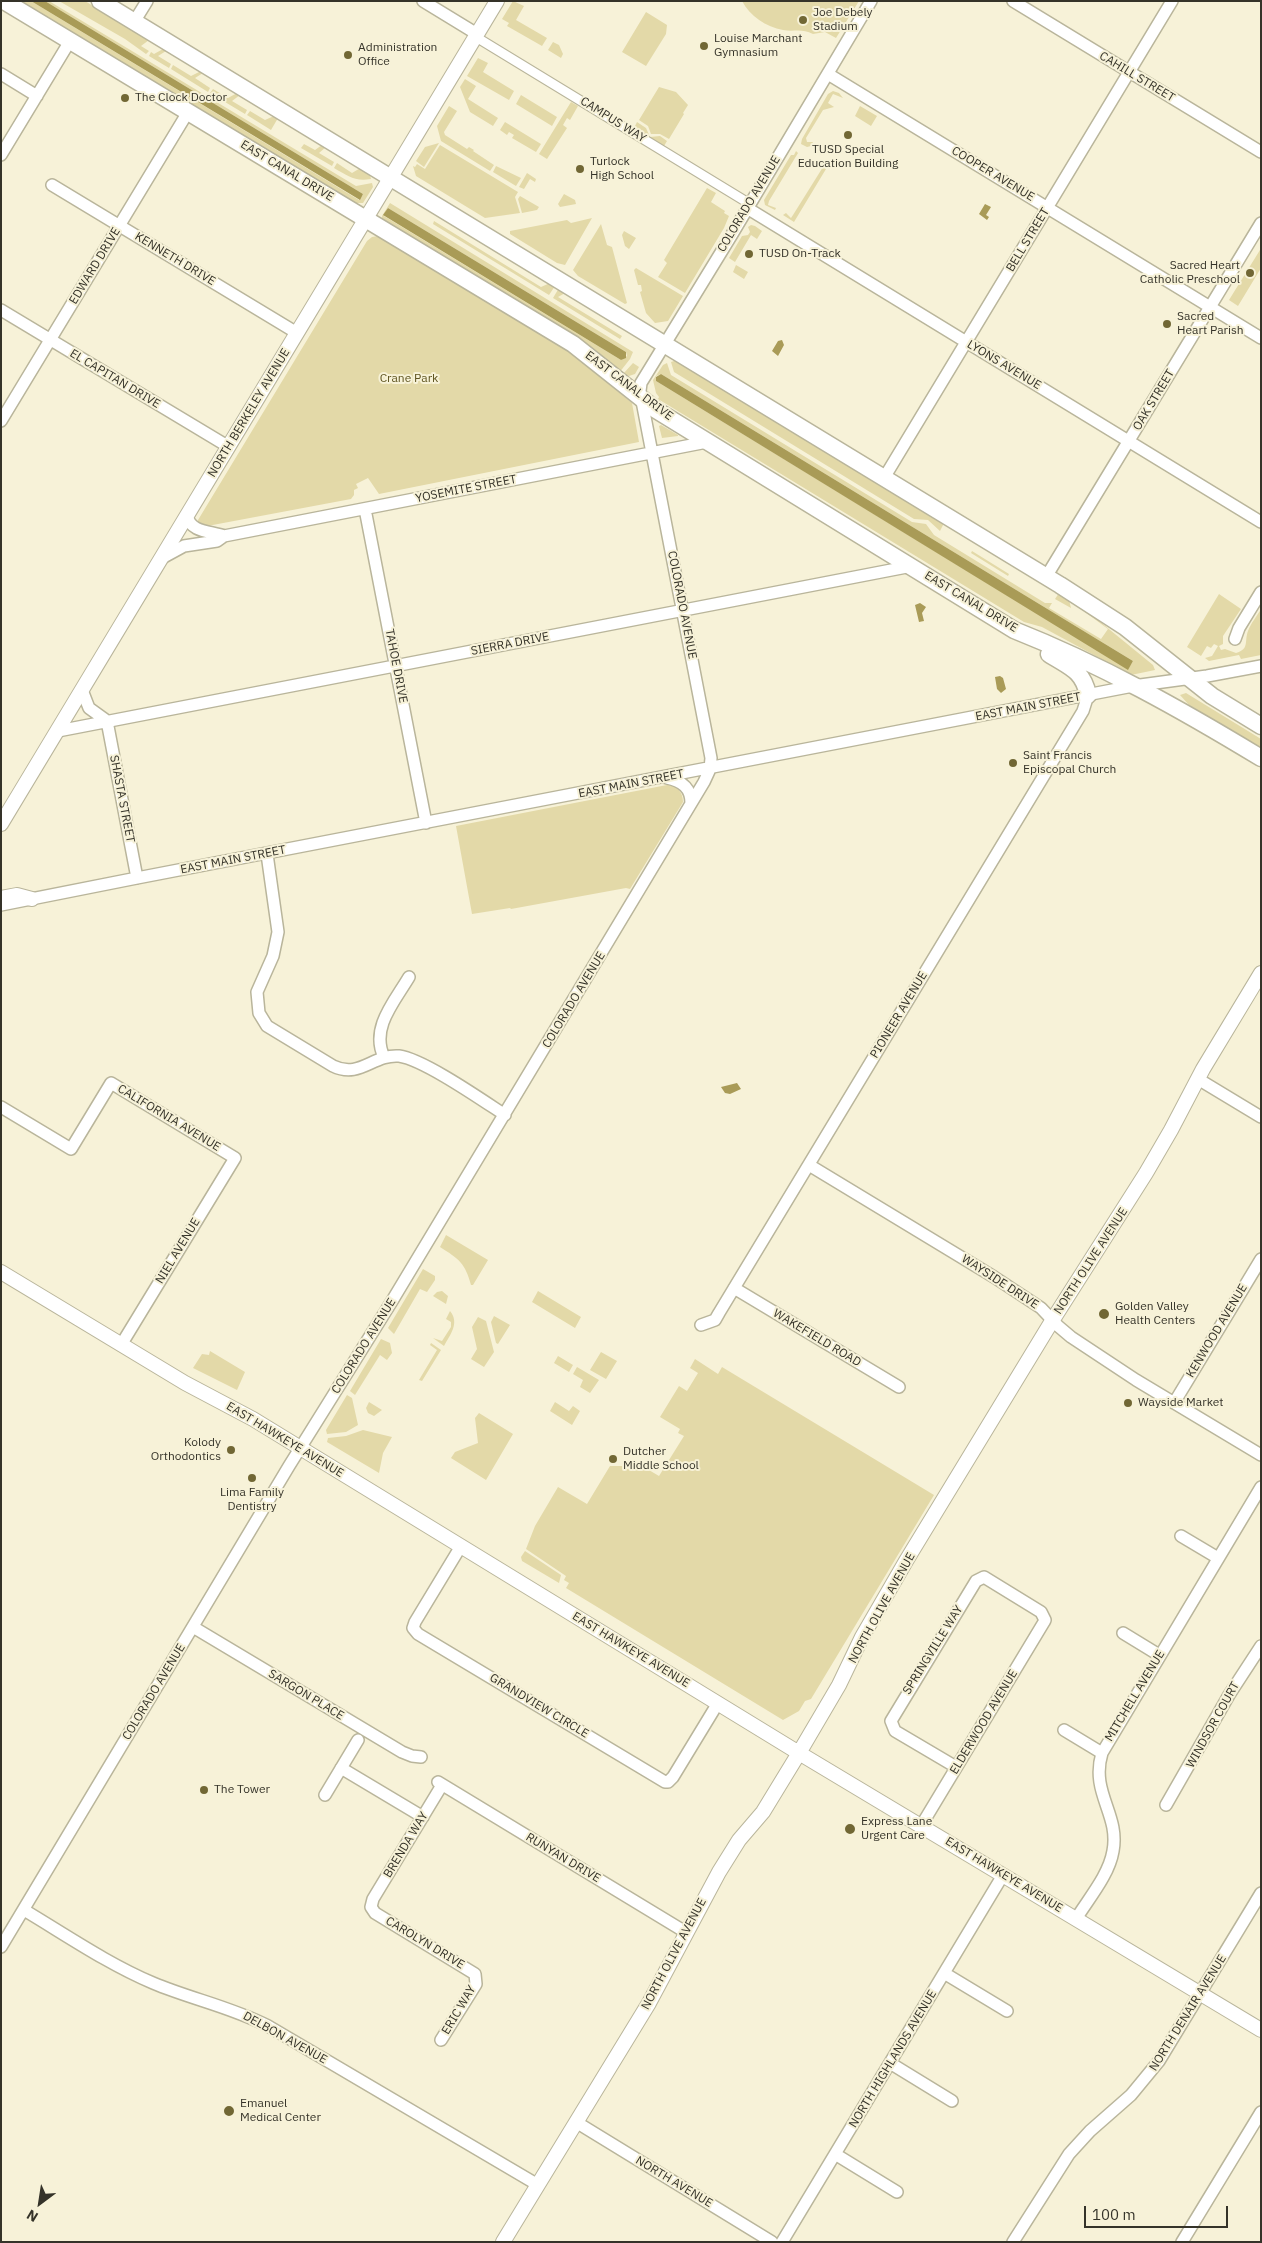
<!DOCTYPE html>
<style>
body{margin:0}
#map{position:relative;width:1262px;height:2243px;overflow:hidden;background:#f7f2d8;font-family:"IBM Plex Sans",sans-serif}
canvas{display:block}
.frame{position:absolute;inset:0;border:2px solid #353329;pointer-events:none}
.north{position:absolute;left:15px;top:2178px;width:50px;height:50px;-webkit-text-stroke:4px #f7f2d8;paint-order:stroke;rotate:211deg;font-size:14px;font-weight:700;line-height:20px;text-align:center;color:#353329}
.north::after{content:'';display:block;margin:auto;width:18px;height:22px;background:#353329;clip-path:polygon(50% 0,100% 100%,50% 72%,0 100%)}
.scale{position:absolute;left:1084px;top:2206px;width:144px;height:22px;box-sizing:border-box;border:2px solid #353329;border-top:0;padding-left:6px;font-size:15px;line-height:18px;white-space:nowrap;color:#353329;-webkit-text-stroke:4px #f7f2d8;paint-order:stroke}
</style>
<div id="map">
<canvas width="1262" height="2243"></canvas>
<div class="frame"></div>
<div class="north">N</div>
<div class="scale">100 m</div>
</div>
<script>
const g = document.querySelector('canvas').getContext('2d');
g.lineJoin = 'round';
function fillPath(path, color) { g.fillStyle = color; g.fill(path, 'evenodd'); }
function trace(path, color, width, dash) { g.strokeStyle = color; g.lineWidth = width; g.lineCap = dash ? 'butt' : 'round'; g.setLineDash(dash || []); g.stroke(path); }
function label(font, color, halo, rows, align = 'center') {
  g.font = font + ' "IBM Plex Sans",sans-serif'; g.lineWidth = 4; g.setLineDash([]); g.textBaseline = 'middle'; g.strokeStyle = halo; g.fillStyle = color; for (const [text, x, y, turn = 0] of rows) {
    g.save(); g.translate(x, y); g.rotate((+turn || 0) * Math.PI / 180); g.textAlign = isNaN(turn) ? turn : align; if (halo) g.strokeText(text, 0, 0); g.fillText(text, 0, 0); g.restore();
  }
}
const green = new Path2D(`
 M18 1H31L359 200 363 194 45 1H49L356 186 372 183 373 187 363 203H354Z
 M59 1H85L149 40 141 46 149 51 146 54 125 39Z
 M513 1 524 6 516 20 547 38 542 46 507 26 509 23 502 19Z
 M742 1H859L836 38 825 32 813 34C802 28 794 32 783 30 766 27 750 16 742 1Z
 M646 12 667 25 666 34 646 66 622 52Z
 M553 42 559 45 563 54 561 58 548 50Z
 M163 49 166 51 158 56 171 64 169 68 149 56 151 52 154 54Z
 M478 58 488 63 483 72 514 91 509 100 467 76Z
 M173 65 191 76 201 71 203 73 195 78 210 88 208 92 171 69Z
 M465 79 476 86 468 99 498 118 493 126 470 112 460 87Z
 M659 87 676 92 688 105 683 113 684 114 669 139 660 134H651L648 126 639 120Z
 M213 89 228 98 237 93 240 95 232 101 247 110 245 114 210 93Z
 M833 91 839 93 843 98 833 94 828 103 834 107 823 110 806 138 807 142H813L811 146 807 147 801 144 802 139 828 94Z
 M521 95 557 117 552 126 516 104Z
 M571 102 578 106 570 120 567 118 563 125 567 128 547 159 539 154Z
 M449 106 457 111 444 132 445 135 467 149 469 147 474 150 473 151 494 165 490 171 441 141 437 126Z
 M860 106 877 116 871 126 855 116Z
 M250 111 265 120 274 116 278 118 271 130 247 115Z
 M505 122 541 144 536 152 512 138 514 135 509 132 507 135 500 130Z
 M637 122 646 128 650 137 660 136 667 141 664 146 634 128Z
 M439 143 424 167 416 161 425 147Z
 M304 144 315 150 322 145 326 147 319 153 334 162 332 166 301 148Z
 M440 145 518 192 515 197 520 213 485 218 416 176 413 166 415 167 417 164 425 169Z
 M796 151 798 153 769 201 768 205 776 208 775 210 765 205 764 200 791 155H794Z
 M337 163 352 173 362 167 370 175 371 179C355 182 348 176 334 168Z
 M496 166 521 178 516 186 493 172Z
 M823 167 826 169 794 222 783 215 786 213 791 218 793 215Z
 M527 173 536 179 535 182 530 179 524 189 519 187Z
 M707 188 716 193 711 202 725 211 724 213 729 216 724 228 685 293 658 277 667 263 664 260Z
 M564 194 575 200 576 204 560 207 558 204Z
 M520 196 539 207 537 210 522 213 518 199Z
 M390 203 633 352 630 359 619 373 382 220V216ZM388 208 626 352 627 356 621 360 384 216Z
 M592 218 565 265 557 263 510 234V231L567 220 571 223Z
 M434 221 541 287 550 283 555 286 549 295 433 224Z
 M601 224 607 245 612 247 627 303 625 304 578 276 573 270Z
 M751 225 755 226 762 231 757 239 751 235 735 262 729 258 742 236 748 235 750 232 748 227Z
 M624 231 636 238 629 249 625 246 622 235Z
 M378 236 574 355 632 403 639 442 379 494 368 478 356 484 358 488 354 490V495L351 499 202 527 197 524 198 520 367 241 372 237Z
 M1260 250 1261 268 1238 306 1229 300Z
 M736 265 748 272 744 279 733 272Z
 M636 268 683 296 668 321 655 323 646 313 640 292 642 291 641 285H638L634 270Z
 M559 288 565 293 558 297 622 336 620 339 553 298Z
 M677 360 944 523 940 531 928 520 914 519 674 372 671 362Z
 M633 363 639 367 635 374 629 376 623 374Z
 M667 363 671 375 912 522 926 524 934 535 1045 603H1052L1049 608 1101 639 1108 629 1085 612H1088L1153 665 1155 670 1131 675 1042 627 1024 622 658 399 659 397 656 393 653 380 663 365ZM661 374 1133 661 1128 669 656 381V376Z
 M661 425 678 435V436L662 438 659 426Z
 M972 551 1009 574 1008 576 971 553Z
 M1059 593 1069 600 1071 608 1055 599Z
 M1219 594 1241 609 1223 636V644L1219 646 1221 650 1225 649 1236 653C1250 649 1244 641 1248 631 1251 623 1257 616 1261 609V655L1241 659 1239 655 1209 661 1205 658 1212 656 1218 646 1214 644 1211 648 1207 646 1201 656 1187 647Z
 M1186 693 1261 739V749L1189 705 1180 695Z
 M667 785C677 785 683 792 683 802L630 889 626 888 511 909 510 908 472 914 456 826Z
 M446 1235 488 1260 473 1285H471C465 1263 459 1259 440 1247Z
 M423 1269 435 1276V1280L427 1292 420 1289 394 1334 388 1328Z
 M442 1291 448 1296 446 1304 433 1296 437 1292Z
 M538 1291 581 1317 575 1328 532 1302Z
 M450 1311C460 1323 450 1335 444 1346L433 1338 442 1341 451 1327V1322L446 1319Z
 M494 1316 510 1325 498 1344 496 1343 491 1322Z
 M478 1317 486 1321 494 1352 484 1367 471 1359 477 1349 472 1327Z
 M381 1339 390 1343 392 1353 387 1360 380 1355 355 1395 350 1391Z
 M431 1343 441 1350 422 1381 419 1380 437 1350 430 1345Z
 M210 1351 245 1372 237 1390 193 1368 202 1354 209 1355Z
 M601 1352 617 1361 606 1379 590 1370Z
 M558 1356 573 1365 569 1372 554 1363Z
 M695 1359 718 1374 722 1367 934 1495 811 1699 805 1701 799 1711 783 1720 566 1588 569 1583 564 1580 566 1576 526 1549 535 1526 558 1487 587 1504 610 1466H622L632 1460 659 1476 684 1436 678 1433 680 1429 660 1417 679 1386 687 1391 698 1373 690 1368Z
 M577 1367 599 1380 590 1393 580 1387 583 1380 573 1374Z
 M347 1395 352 1398 358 1425 346 1432 327 1434 326 1430Z
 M369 1402 382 1410 374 1416 368 1413 366 1408Z
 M555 1402 569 1411 573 1406 580 1411 572 1425 550 1411Z
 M479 1413 513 1434 486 1480 451 1458 455 1452 478 1443 475 1418Z
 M363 1430 392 1437 383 1453 379 1473 327 1442 328 1438 346 1436Z
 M525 1551 561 1575 559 1583 522 1561 521 1557Z`);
const water = new Path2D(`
 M31 1H45L363 194 360 200Z
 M985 204 991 207 986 215 989 217 987 220 979 214Z
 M388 208 626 352V358L621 360 383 215Z
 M782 340 784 345 778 356 772 351 778 341Z
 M661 374 1133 661 1128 670 656 381V377Z
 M920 603 926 607 922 613 924 621 919 622 915 605Z
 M1000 676 1003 678 1006 689 1001 693 997 689 995 677Z
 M737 1083 741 1089 730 1094 725 1093 721 1087Z`);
const pedestrian = new Path2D(`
 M476 37 750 204`);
const minor = new Path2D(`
 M423 1 477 34
 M1013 1 1261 152
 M134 22 147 1
 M1 74 37 96
 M828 74 1261 338
 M1 155 70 41
 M52 185 297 333
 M747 208 1261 522
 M1 310 229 447
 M1 421 188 112
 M884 478 1172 1
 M365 509 426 823
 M187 516C191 533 211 531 224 536
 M162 558 184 546 217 541 224 536 707 442
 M1046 577 1261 223
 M1235 639 1239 628 1261 592
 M82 690 89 708 107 721
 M107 721 137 878
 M58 731 912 566
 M667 778C682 781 691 788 691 803
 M267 854 278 932 273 956 257 992 259 1013 267 1026 333 1066C360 1079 373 1054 399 1056 423 1059 482 1100 505 1115
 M1 905 137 878 1133 686 1207 676 1261 666
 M384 1057C370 1028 395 1001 409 977
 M1198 1079 1261 1117
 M1 1107 71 1149 111 1083 235 1158 121 1345
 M809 1165 994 1277 1041 1308 1058 1326 1071 1337 1136 1380 1261 1455
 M734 1288 899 1387
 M701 1325 715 1320 719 1313 1083 711 1088 695
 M1174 1403 1261 1259
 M1181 1536 1218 1558
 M461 1546 415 1622 413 1628 418 1634 665 1782H668L673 1777 718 1703
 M193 1627 402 1752 412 1756 421 1757
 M1123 1633 1159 1655
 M1064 1730 1102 1753
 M341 1768 423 1817
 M438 1782 687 1933
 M325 1795 358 1740
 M1166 1805 1229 1695 1261 1646
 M921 1826 1044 1622 1045 1620 1041 1612 984 1577 976 1581 891 1721 895 1731 956 1767
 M24 1910C66 1935 108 1964 153 1983 191 1999 231 2007 268 2026L538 2185
 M1076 1919C1089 1898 1109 1875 1113 1851 1120 1814 1090 1793 1102 1753L1261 1487
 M1 1947 289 1466 392 1301 704 782 710 769 711 758 640 391 641 383 731 236 871 1
 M944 1973 1007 2011
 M441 2040 476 1984 475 1974 375 1913 371 1907 373 1899 442 1785
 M890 2063 952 2101
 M576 2122 772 2242
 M835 2154 897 2192
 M782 2242 1003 1875
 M1013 2242 1069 2154 1090 2131 1131 2095 1159 2061 1261 1893
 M1182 2242 1261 2112`);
const tertiary = new Path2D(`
 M1 824 497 1
 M1 898 17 895 32 899
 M1 1272 185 1383 253 1419 799 1753 1261 2030
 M503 2242 649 2003 719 1872 739 1840 763 1812 799 1753 839 1685 862 1637 906 1561 1052 1321 1146 1173 1171 1130 1203 1069 1261 973`);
const secondary = new Path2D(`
 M4 1 573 344 656 410 1014 630C1100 664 1182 710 1261 758
 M100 1 1060 585 1125 627 1212 696 1261 726
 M1049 654C1069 667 1083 670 1088 695`);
const markers = [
 [803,20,5,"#716734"],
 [704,46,5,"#716734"],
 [348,55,5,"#716734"],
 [125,98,5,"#716734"],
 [848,135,5,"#716734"],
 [580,169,5,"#716734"],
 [749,254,5,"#716734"],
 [1250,273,5,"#716734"],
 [1167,324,5,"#716734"],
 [1013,763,5,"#716734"],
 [1104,1314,6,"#716734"],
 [1128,1403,5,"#716734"],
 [231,1450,5,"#716734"],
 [613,1459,5,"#716734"],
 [252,1478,5,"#716734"],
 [204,1790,5,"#716734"],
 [850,1829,6,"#716734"],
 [229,2111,6,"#716734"]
];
const poiNames = [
 ["Joe Debely",813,13],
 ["Stadium",813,27],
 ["Louise Marchant",714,39],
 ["Gymnasium",714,53],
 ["Administration",358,48],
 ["Office",358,62],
 ["The Clock Doctor",135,98],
 ["TUSD Special",848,150,"center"],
 ["Education Building",848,164,"center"],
 ["Turlock",590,162],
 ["High School",590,176],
 ["TUSD On-Track",759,254],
 ["Sacred Heart",1240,266,"right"],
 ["Catholic Preschool",1240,280,"right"],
 ["Sacred",1177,317],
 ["Heart Parish",1177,331],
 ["Saint Francis",1023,756],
 ["Episcopal Church",1023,770],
 ["Golden Valley",1115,1307],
 ["Health Centers",1115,1321],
 ["Wayside Market",1138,1403],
 ["Kolody",221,1443,"right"],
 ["Orthodontics",221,1457,"right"],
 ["Dutcher",623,1452],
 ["Middle School",623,1466],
 ["Lima Family",252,1493,"center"],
 ["Dentistry",252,1507,"center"],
 ["The Tower",214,1790],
 ["Express Lane",861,1822],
 ["Urgent Care",861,1836],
 ["Emanuel",240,2104],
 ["Medical Center",240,2118]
];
const streetNames = [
 ["CAHILL STREET",1137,77,31],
 ["CAMPUS WAY",613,120,32],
 ["EAST CANAL DRIVE",287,171,31],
 ["COOPER AVENUE",993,174,31],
 ["COLORADO AVENUE",749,204,-59],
 ["BELL STREET",1028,240,-59],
 ["KENNETH DRIVE",175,259,31],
 ["EDWARD DRIVE",95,266,-59],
 ["LYONS AVENUE",1004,365,31],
 ["EL CAPITAN DRIVE",115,379,31],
 ["EAST CANAL DRIVE",629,386,37],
 ["OAK STREET",1154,400,-59],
 ["NORTH BERKELEY AVENUE",249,413,-59],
 ["YOSEMITE STREET",466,489,-11],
 ["EAST CANAL DRIVE",971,602,31],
 ["COLORADO AVENUE",682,605,79],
 ["SIERRA DRIVE",510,644,-11],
 ["TAHOE DRIVE",396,666,79],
 ["EAST MAIN STREET",1028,707,-11],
 ["EAST MAIN STREET",631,784,-11],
 ["SHASTA STREET",122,799,79],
 ["EAST MAIN STREET",233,860,-11],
 ["COLORADO AVENUE",574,1000,-59],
 ["PIONEER AVENUE",899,1015,-59],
 ["CALIFORNIA AVENUE",169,1118,31],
 ["NIEL AVENUE",178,1251,-59],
 ["NORTH OLIVE AVENUE",1091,1261,-57],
 ["WAYSIDE DRIVE",1000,1282,33],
 ["KENWOOD AVENUE",1217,1331,-59],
 ["WAKEFIELD ROAD",817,1338,31],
 ["COLORADO AVENUE",364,1346,-58],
 ["EAST HAWKEYE AVENUE",285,1440,31],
 ["NORTH OLIVE AVENUE",882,1608,-61],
 ["EAST HAWKEYE AVENUE",631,1650,31],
 ["SPRINGVILLE WAY",933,1650,-58],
 ["COLORADO AVENUE",154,1692,-59],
 ["SARGON PLACE",306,1695,31],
 ["MITCHELL AVENUE",1135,1696,-59],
 ["GRANDVIEW CIRCLE",539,1706,31],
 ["ELDERWOOD AVENUE",984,1722,-59],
 ["WINDSOR COURT",1213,1725,-61],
 ["BRENDA WAY",406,1845,-59],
 ["RUNYAN DRIVE",563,1858,31],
 ["EAST HAWKEYE AVENUE",1004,1875,31],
 ["CAROLYN DRIVE",425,1943,31],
 ["NORTH OLIVE AVENUE",674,1954,-62],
 ["ERIC WAY",459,2010,-59],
 ["NORTH DENAIR AVENUE",1188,2013,-58],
 ["DELBON AVENUE",285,2038,29],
 ["NORTH HIGHLANDS AVENUE",893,2059,-59],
 ["NORTH AVENUE",674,2182,31]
];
const parkNames = [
 ["Crane Park",409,379]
];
fillPath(green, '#e3d9a8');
fillPath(water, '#a99b57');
trace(pedestrian, '#b9b59b', 11);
trace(minor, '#b9b59b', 14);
trace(tertiary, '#b9b59b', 16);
trace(secondary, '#b9b59b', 19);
trace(pedestrian, '#fff', 9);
trace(minor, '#fff', 11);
trace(tertiary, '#fff', 14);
trace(secondary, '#fff', 16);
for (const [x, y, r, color] of markers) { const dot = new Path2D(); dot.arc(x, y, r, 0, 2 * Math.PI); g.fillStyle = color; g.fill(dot); trace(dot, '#f7f2d8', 2); }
label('12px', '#353329', '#f7f2d8', poiNames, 'left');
label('12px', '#353329', '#f7f2d8', streetNames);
label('12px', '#5d531f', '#f7f2d8', parkNames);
</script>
